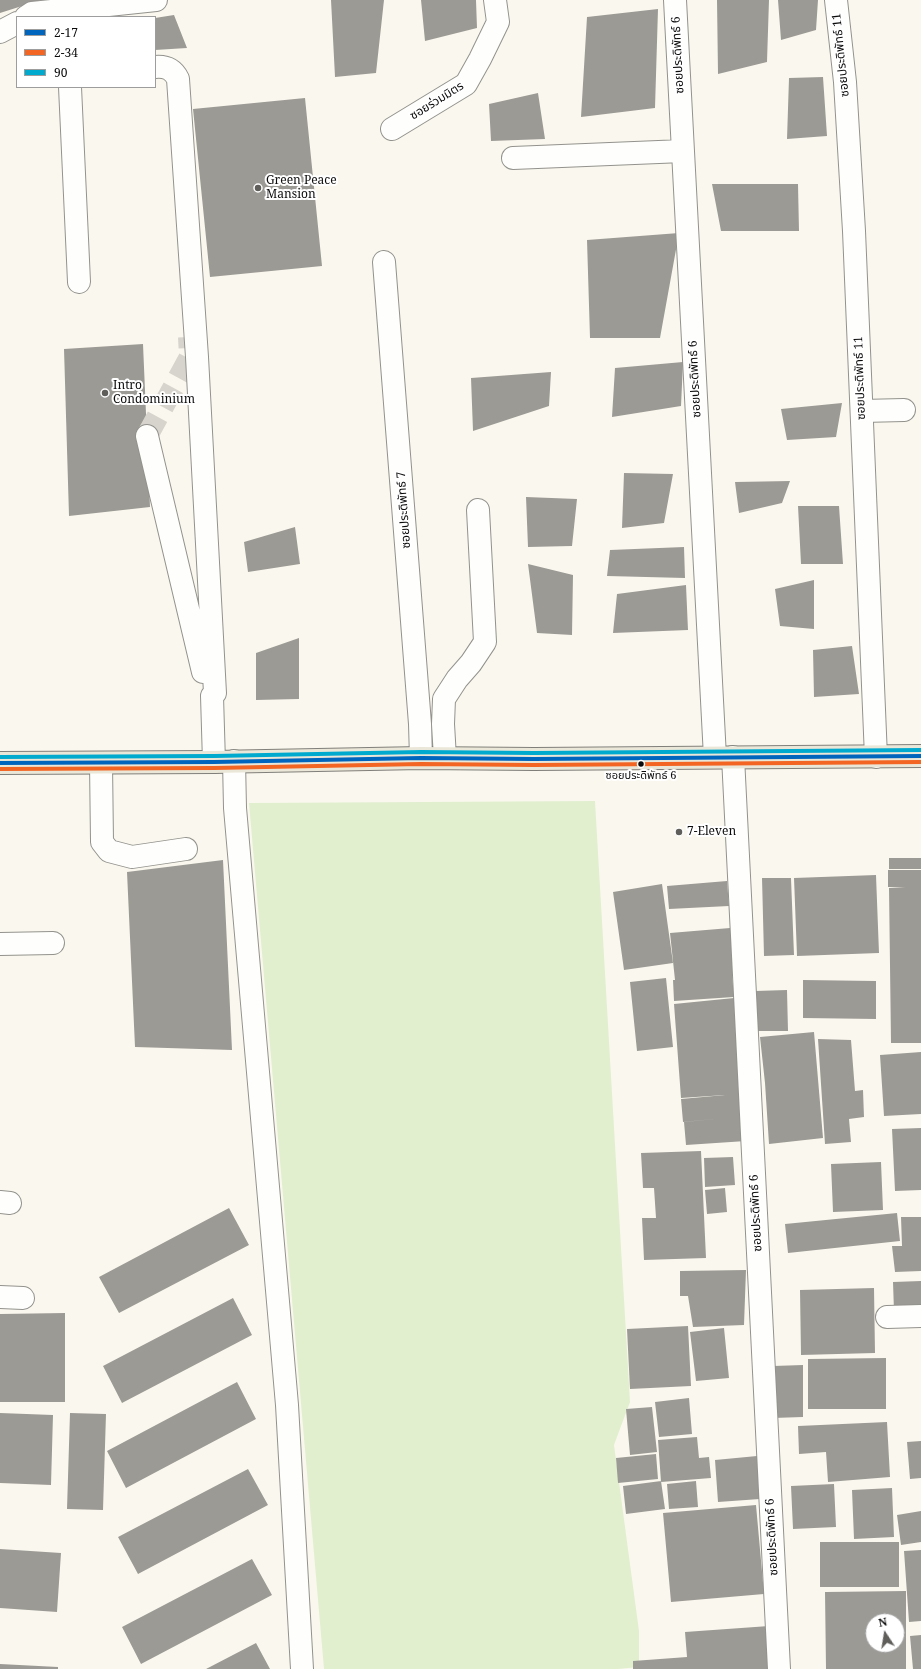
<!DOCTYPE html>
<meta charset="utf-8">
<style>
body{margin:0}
#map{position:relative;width:921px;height:1669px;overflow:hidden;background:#faf8ee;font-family:"Noto Serif",serif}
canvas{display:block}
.legend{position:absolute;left:16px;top:16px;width:140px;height:72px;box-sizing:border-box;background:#fff;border:1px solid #9d9d9d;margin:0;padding:5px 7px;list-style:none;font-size:12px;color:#0b0b0b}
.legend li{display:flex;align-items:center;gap:8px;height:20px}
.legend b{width:20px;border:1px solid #9d9d9d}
.north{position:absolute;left:865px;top:1613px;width:40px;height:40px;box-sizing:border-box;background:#fff;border:1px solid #9d9d9d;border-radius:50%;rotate:348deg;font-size:11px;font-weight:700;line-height:16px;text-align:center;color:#0b0b0b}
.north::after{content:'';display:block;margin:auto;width:14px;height:18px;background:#5f5e5a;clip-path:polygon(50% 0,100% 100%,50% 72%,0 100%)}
</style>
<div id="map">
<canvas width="921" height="1669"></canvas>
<ul class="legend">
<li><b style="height:5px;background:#0065bd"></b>2-17</li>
<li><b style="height:5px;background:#f26522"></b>2-34</li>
<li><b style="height:5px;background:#00a9ce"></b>90</li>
</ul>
<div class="north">N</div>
</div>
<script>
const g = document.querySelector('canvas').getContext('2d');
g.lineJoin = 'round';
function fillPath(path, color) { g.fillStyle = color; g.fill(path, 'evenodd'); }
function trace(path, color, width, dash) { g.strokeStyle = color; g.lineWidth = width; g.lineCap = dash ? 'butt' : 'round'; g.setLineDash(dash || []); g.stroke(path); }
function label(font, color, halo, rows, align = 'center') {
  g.font = font + ' "Noto Serif","Noto Sans Thai",serif'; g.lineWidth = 4; g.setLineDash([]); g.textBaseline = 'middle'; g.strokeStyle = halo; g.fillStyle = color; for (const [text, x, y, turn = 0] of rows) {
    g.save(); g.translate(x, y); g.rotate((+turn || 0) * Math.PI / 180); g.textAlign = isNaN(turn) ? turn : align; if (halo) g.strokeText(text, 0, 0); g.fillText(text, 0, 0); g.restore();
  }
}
const green = new Path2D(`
 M595 801 630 1402 614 1445 639 1631V1667L618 1669H324L249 803Z`);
const building = new Path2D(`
 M0 0H41L0 13Z
 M331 0H384L376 73 335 77Z
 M421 0H476L477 28 425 41Z
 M717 0H769L767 62 718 74Z
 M778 0H818L816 30 781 40Z
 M658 9 655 108 581 117 587 17Z
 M174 15 187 48 155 50V18Z
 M823 77 827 136 787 139 789 78Z
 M538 93 545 139 491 141 489 104Z
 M305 98 322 266 210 277 193 109Z
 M712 184H798L799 231H721Z
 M679 233 660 338H590L587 240Z
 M143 344 150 507 69 516 64 349Z
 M683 362 681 406 612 417 615 368Z
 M551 372 549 406 473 431 471 378Z
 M842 403 836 437 787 440 781 409Z
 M624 473 673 474 664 523 622 528Z
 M790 481 782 503 739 513 735 482Z
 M526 497 577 499 572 546 528 547Z
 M798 506H839L843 564H801Z
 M295 527 300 564 248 572 244 542Z
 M684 547 685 578 607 576 610 550Z
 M528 564 573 575 572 635 537 633Z
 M814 580V629L780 626 775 589Z
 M686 585 688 630 613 633 617 594Z
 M299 638V699L256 700V653Z
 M852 646 859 694 814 697 813 650Z
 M889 858H921V869H889Z
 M223 860 232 1050 135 1047 127 872Z
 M888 870H921V1043H891L889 888 905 887H888Z
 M876 875 879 953 797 956 794 878Z
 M762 878H791L794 955 764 956Z
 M727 881 729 906 669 909 667 886Z
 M662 884 673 963 624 970 613 892Z
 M730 928 735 975H732L734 997 674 1001 673 980H675L670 933Z
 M666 978 673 1047 637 1051 630 982Z
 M803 980 876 981V1019L803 1018Z
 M787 990 788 1031H756L755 991Z
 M734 998 746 1141 686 1145 684 1122 725 1118 683 1122 681 1099 725 1095 681 1098 674 1004Z
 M814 1032 823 1138 769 1144 765 1083 760 1037Z
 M818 1039 851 1040 855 1091 863 1090 864 1117 849 1119 851 1142 825 1144Z
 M921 1052V1114L884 1116 880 1055Z
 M921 1128V1190L895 1191 892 1129Z
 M701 1151 706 1258 644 1260 642 1218H656L654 1188H643L641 1153Z
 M733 1157 735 1185 705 1187 704 1158Z
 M881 1162 883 1210 833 1212 831 1164Z
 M725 1188 727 1212 707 1214 705 1190Z
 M229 1208 249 1245 119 1313 99 1277Z
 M897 1213 900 1241 788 1253 785 1224Z
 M901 1217H921V1271L895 1272 892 1246H902Z
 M746 1270 744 1325 693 1327 688 1296H680V1271Z
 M921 1281V1311L894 1312 893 1282Z
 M874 1288 875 1353 801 1355 800 1290Z
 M233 1298 252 1335 122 1403 103 1366Z
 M65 1313V1402H0V1314Z
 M688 1326 691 1386 630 1389 627 1329Z
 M724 1328 729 1378 696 1381 690 1332Z
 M886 1358V1409H808V1359Z
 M803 1365V1417L773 1418V1366Z
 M237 1382 256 1419 126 1488 107 1451Z
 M689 1398 692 1434 659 1437 655 1402Z
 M652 1407 657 1452 630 1455 626 1409Z
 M0 1413 53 1415 51 1485 0 1483Z
 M70 1413 106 1414 103 1510 67 1509Z
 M887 1422 890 1477 828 1482 826 1452 799 1454 798 1426Z
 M697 1437 699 1458 709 1457 711 1478 661 1482 658 1440Z
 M921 1441V1478L910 1479 907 1442Z
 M656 1454 658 1479 618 1483 616 1458Z
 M757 1456 760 1499 718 1502 715 1460Z
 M248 1469 268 1505 138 1574 118 1537Z
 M661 1481 665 1509 626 1514 623 1486Z
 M696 1481 698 1507 669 1509 667 1484Z
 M834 1484 836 1527 793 1529 791 1486Z
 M892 1488 894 1537 854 1539 852 1490Z
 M756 1505 764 1594 671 1602 663 1513Z
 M921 1511V1542L901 1545 897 1515Z
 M820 1542H899V1587H820Z
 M0 1549 61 1553 57 1612 0 1608Z
 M921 1550V1621L909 1622 904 1551Z
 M252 1559 272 1595 141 1664 122 1627Z
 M906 1591V1669H826L825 1592ZM873 1621H897V1645H873Z
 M769 1626 772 1669H633V1661L687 1657 685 1632Z
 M921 1635V1669H913L910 1636Z
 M256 1643 270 1669H206Z
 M0 1664 58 1667V1669H0Z`);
const minorTunnel = new Path2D(`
 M147 436 190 357 189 337`);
const minor = new Path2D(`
 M675 0 715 757
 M836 0 845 82 854 231 876 757
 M26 17 32 13 156 0
 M0 32 17 23
 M155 67C166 66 173 69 178 79L197 357 215 693 212 696 214 762
 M70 87 79 282
 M392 129 466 84 480 59 498 22 495 0
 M513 158 683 151
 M384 262 420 724 421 758
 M862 411 904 410
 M147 436 203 672
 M733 757 779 1669
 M445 758 443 724 444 699 457 679 471 663 485 642 478 510
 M234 761 235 808 287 1405 302 1669
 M101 763 102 842 109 851 132 857 186 849
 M0 944 53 943
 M0 1202 10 1203
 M0 1297 23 1298
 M887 1317 921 1316`);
const major = new Path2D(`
 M0 763 214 762 421 758 534 759 921 756`);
const bus1 = new Path2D(`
 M0 763 214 762 421 758 534 759 921 756`);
const bus2 = new Path2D(`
 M0 769 214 768 421 764 534 765 921 762`);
const bus3 = new Path2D(`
 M0 757 214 756 421 752 534 753 921 750`);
const markers = [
 [258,188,4,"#5f5e5a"],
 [105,393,4,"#5f5e5a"],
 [641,764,3.5,"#0b0b0b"],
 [679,832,4,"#5f5e5a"]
];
const busNames = [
 ["ซอยประดิพัทธ์ 6",641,776]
];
const streetNames = [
 ["ซอยประดิพัทธ์ 6",678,55,-93],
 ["ซอยประดิพัทธ์ 11",841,55,-96],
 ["ซอยร่วมมิตร",437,101,-32],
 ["ซอยประดิพัทธ์ 11",860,378,-92],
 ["ซอยประดิพัทธ์ 6",695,379,-93],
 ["ซอยประดิพัทธ์ 7",404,510,-94],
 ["ซอยประดิพัทธ์ 6",756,1213,-93],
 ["ซอยประดิพัทธ์ 6",772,1537,-93]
];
const poiNames = [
 ["Green Peace",266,181],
 ["Mansion",266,195],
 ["Intro",113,386],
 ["Condominium",113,400],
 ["7-Eleven",687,832]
];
fillPath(green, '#e1efcf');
fillPath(building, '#9c9a95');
trace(minorTunnel, '#d6d4cc', 22, [22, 11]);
trace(minor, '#93928d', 24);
trace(major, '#807f7a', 24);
trace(minor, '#fefefc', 22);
trace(major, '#ebe7d8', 22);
trace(bus1, '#0065bd', 4);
trace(bus2, '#f26522', 4);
trace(bus3, '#00a9ce', 4);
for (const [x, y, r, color] of markers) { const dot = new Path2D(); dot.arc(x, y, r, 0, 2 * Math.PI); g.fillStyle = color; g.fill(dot); trace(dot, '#fff', 1.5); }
label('11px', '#0b0b0b', '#fff', busNames);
label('12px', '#0b0b0b', '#fff', streetNames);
label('12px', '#0b0b0b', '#fff', poiNames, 'left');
</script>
